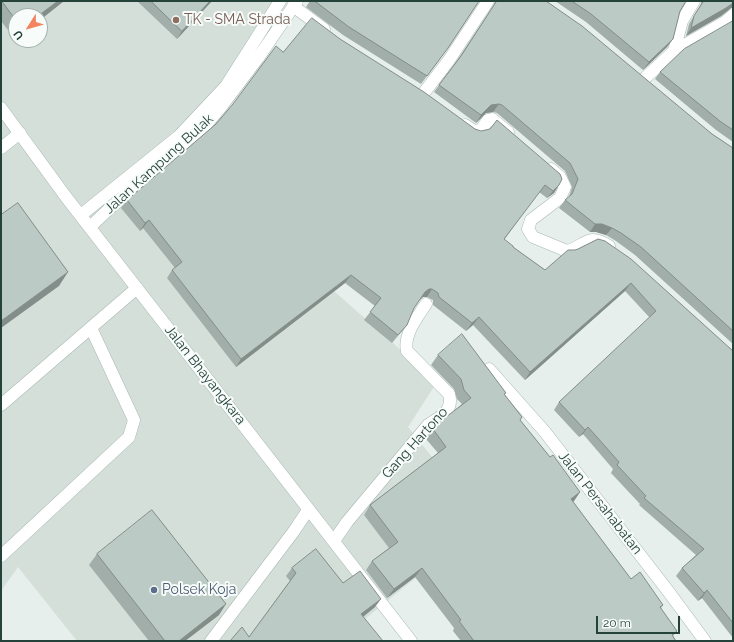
<!DOCTYPE html>
<style>
body{margin:0}
#map{position:relative;width:734px;height:642px;overflow:hidden;background:#e6efeb;font-family:Raleway,sans-serif}
canvas{display:block}
.frame{position:absolute;inset:0;border:2px solid #24423a;pointer-events:none}
.north{position:absolute;left:8px;top:8px;width:40px;height:40px;box-sizing:border-box;background:#f7fbf9;border:1px solid #a3b1ad;border-radius:50%;rotate:233deg;font-size:11px;font-weight:700;line-height:16px;text-align:center;color:#24423a}
.north::after{content:'';display:block;margin:auto;width:14px;height:18px;background:#f4845f;clip-path:polygon(50% 0,100% 100%,50% 72%,0 100%)}
.scale{position:absolute;left:596px;top:616px;width:84px;height:18px;box-sizing:border-box;border:2px solid #24423a;border-top:0;padding-left:5px;font-size:12px;line-height:14px;white-space:nowrap;color:#24423a;-webkit-text-stroke:3px #f7fbf9;paint-order:stroke}
</style>
<div id="map">
<canvas width="734" height="642"></canvas>
<div class="frame"></div>
<div class="north">U</div>
<div class="scale">20 m</div>
</div>
<script>
const g = document.querySelector('canvas').getContext('2d');
g.lineJoin = 'round';
function fillPath(path, color) { g.fillStyle = color; g.fill(path, 'evenodd'); }
function trace(path, color, width, dash) { g.strokeStyle = color; g.lineWidth = width; g.lineCap = dash ? 'butt' : 'round'; g.setLineDash(dash || []); g.stroke(path); }
function label(font, color, halo, rows, align = 'center') {
  g.font = font + ' Raleway,sans-serif'; g.lineWidth = 4; g.setLineDash([]); g.textBaseline = 'middle'; g.strokeStyle = halo; g.fillStyle = color; for (const [text, x, y, turn = 0] of rows) {
    g.save(); g.translate(x, y); g.rotate((+turn || 0) * Math.PI / 180); g.textAlign = isNaN(turn) ? turn : align; if (halo) g.strokeText(text, 0, 0); g.fillText(text, 0, 0); g.restore();
  }
}
const built = new Path2D(`
 M1 1H283L204 110 322 202 292 254 437 382 408 427 484 522 338 641H77L18 567 1 591ZM16 16H40V40H16Z`);
const minor = new Path2D(`
 M293 6 324 29
 M674 51 682 21 694 1
 M643 80 674 51 725 22 733 15
 M423 94 449 60 488 1
 M1 108 66 197 411 641
 M465 125 474 131 481 130 488 120 492 119 508 132
 M1 148 20 133
 M551 169 560 177 565 187 560 198 531 220 528 229 533 237 567 251C586 246 587 232 609 246
 M81 215 179 136 226 86 280 1
 M90 227 110 208 205 126 221 107 258 58 297 1
 M489 369 545 432 668 591 705 641
 M1 405 137 288
 M334 541 347 522 428 425C440 417 454 411 449 394L407 351C403 335 418 316 426 304
 M1 556 129 437 134 420 91 328
 M211 641 294 531 308 510`);
const wall = new Path2D(`
 M1 1H64L40 20V16H16V39H15L1 21Z
 M137 1H212L177 39Z
 M310 1H479L448 48 421 84 343 35 306 7Z
 M495 1H546L712 134 733 148V344L635 255 616 241 606 235 596 232H590L559 208 565 200 569 197 572 187 565 171 497 113 493 112 486 113 476 123 434 92 458 59 494 5Z
 M555 1H686L680 11 673 39 667 47 643 70 586 22Z
 M701 1H733L731 8 721 16 686 36 689 24 701 4Z
 M733 21V142L716 130 655 79 660 72Z
 M340 39 475 129 560 174 554 193 547 198 539 192 504 240 513 247 545 270 575 250 578 249 598 239 733 351V638L702 598 698 601 676 576 682 568 696 555 639 505 640 504 611 473 613 469 583 434 579 437 554 410 559 402 650 318 625 291 525 380 473 325 466 331 433 305V300L427 297H423L420 299 414 308 407 325 392 343 364 320 375 306 345 283 236 367 167 278 172 270 175 268 143 228 140 231 121 208 127 200 216 124 283 52Z
 M438 355 505 395 522 417 520 420 550 457 580 492 573 502 595 531 631 579 663 605 661 608 677 631 673 636 676 641H461L453 631 454 628 415 577 387 598 366 570 372 561 389 548 364 515 370 505 438 453 426 439 433 429 462 404 457 399 454 389 431 365Z
 M97 554 219 615 185 641H149L89 565Z
 M292 568 343 583 375 607 363 617 249 637 290 581 286 576Z`);
const shadedWall = new Path2D(`
 M58 1H64L40 20V16H38Z
 M210 1H212L177 39 182 31Z
 M733 3V8H731L721 16 686 36 691 28Z
 M673 39 667 47 643 70 649 62Z
 M499 104 493 112 486 113 476 123 481 115 491 105Z
 M559 185 554 193 547 198 553 191Z
 M149 220 143 228 140 231 145 223Z
 M595 224H602L612 228 606 235 596 232H590Z
 M68 272 59 286 1 328V321Z
 M351 275 345 283 236 367 241 359Z
 M631 283 625 291 525 380 530 372Z
 M429 289H432L427 297H423L420 300 425 292Z
 M479 317 473 325 466 331 472 323Z
 M588 427 583 434 579 437 585 430Z
 M580 492 574 501 565 508 571 499Z
 M422 568 415 577 387 598 394 589Z
 M707 590 702 598 698 601 704 593Z
 M381 599 375 607 355 623 361 614Z
 M226 604 219 615 185 641H179Z`);
const building = new Path2D(`
 M2 1H58L38 16H16V20Z
 M151 1H210L182 31Z
 M315 1H479L448 48 427 76 349 27Z
 M497 1H546L582 26 712 134 733 148V331L641 247 621 233 612 228 602 224H595L565 200 572 194 578 179 570 163 502 105 499 104 491 105 481 115 439 85 461 56Z
 M572 1H686L680 11 673 39 649 62 591 14Z
 M704 1H733V3L726 8 691 28 694 16Z
 M312 18 340 39 424 92 475 129 481 131 490 129 497 120 560 174 562 179 559 185 553 191 545 185 504 239 513 246V247L545 270 568 250H575L578 249 598 239 605 241 631 259 733 351V623L707 590 704 593 682 568 704 549 644 498 646 496 617 465 619 462 588 427 585 430 559 402 656 311 631 283 530 372 479 317 472 323 439 297 438 293 432 289H429L425 292 414 308 407 325 398 335 370 312 381 298 351 275 241 359 172 270 182 262 149 220 145 223 127 200 216 124 233 104 276 46 283 52Z
 M733 21V130L721 122 660 72 684 49Z
 M18 203 68 272 1 321V215Z
 M462 334 506 393 504 394 522 417 520 420 550 457 553 455 580 492 571 499 631 579 640 572 663 605 660 607 677 631 672 635 676 641H474L459 621 461 620 422 568 394 589 372 561 398 542 370 505 446 447 433 429 438 423 471 398 464 390 461 379 438 355Z
 M152 510 226 604 179 641H165L97 554Z
 M316 549 343 583 360 571 381 599 361 614 383 641H230L242 627 249 637 296 573 292 568Z`);
const markers = [
 [176,20,4,"#8d6e63"],
 [154,590,4,"#5c6f8a"]
];
const educationNames = [
 ["TK - SMA Strada",184,20]
];
const streetNames = [
 ["Jalan Kampung Bulak",159,164,-42],
 ["Jalan Bhayangkara",205,375,52],
 ["Gang Hartono",415,443,-48],
 ["Jalan Persahabatan",600,503,52]
];
const serviceNames = [
 ["Polsek Koja",162,590]
];
fillPath(built, '#d4dfda');
trace(minor, '#a8b8b2', 13);
trace(minor, '#fff', 12);
fillPath(wall, '#a1aea9');
fillPath(shadedWall, '#838d89');
fillPath(building, '#bbcac4');
trace(building, '#838d89', 1);
for (const [x, y, r, color] of markers) { const dot = new Path2D(); dot.arc(x, y, r, 0, 2 * Math.PI); g.fillStyle = color; g.fill(dot); trace(dot, '#f7fbf9', 1.5); }
label('14px', '#785e54', '#f7fbf9', educationNames, 'left');
label('14px', '#24423a', '#f7fbf9', streetNames);
label('14px', '#4e5e75', '#f7fbf9', serviceNames, 'left');
</script>
